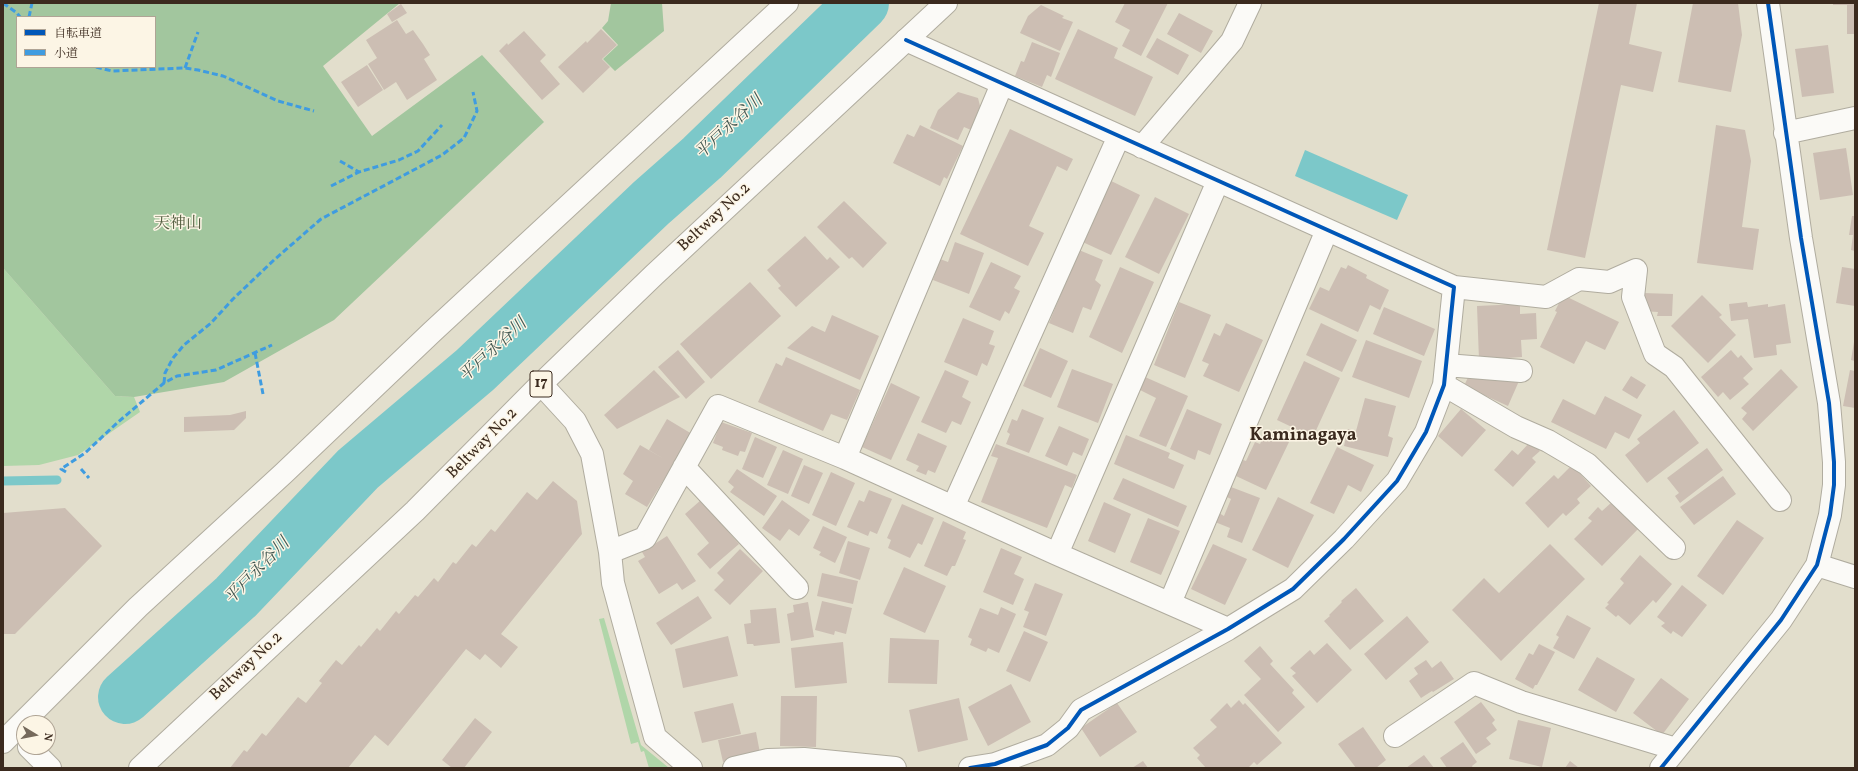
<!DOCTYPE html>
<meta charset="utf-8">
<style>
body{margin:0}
#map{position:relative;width:1858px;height:771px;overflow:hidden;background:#e2decc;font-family:Vollkorn,"Noto Serif JP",serif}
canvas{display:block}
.frame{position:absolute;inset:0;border:4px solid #3b2a1e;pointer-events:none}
.legend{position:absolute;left:16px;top:16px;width:140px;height:52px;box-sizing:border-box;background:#fcf5e5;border:1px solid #afa495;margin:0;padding:5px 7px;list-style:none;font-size:12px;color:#3b2a1e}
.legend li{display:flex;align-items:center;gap:8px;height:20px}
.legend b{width:20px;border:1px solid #afa495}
.north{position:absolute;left:16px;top:715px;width:40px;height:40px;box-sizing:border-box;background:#fcf5e5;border:1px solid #afa495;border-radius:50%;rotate:100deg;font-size:11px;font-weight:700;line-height:16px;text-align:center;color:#3b2a1e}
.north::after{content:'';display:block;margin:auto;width:14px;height:18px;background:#75695b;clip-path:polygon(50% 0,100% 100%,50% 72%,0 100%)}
</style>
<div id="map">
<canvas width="1858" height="771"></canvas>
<div class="frame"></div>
<ul class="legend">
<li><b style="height:5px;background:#0057b8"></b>自転車道</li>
<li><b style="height:5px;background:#3f9ce0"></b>小道</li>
</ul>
<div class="north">N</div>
</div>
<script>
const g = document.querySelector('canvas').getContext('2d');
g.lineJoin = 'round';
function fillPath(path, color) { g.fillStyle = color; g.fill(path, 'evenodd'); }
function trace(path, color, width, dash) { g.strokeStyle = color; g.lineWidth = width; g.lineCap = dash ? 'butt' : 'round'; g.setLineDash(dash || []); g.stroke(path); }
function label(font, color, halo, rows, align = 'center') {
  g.font = font + ' Vollkorn,"Noto Serif JP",serif'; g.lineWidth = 3; g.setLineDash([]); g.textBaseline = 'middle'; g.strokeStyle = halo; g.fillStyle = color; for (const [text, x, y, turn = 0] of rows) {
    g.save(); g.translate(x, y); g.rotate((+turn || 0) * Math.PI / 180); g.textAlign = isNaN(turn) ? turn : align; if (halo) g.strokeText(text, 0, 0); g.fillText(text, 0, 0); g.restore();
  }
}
const green = new Path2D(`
 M3 268 115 396 134 397 140 412 78 455 39 465 3 466Z
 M604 618 641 745 669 768H649L644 751 641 752 638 742 631 744 599 619Z`);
const forest = new Path2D(`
 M3 3H400L323 66 372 136 482 55 544 122 334 320 224 382 134 397 115 396 3 268ZM17 17H155V67H17Z
 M611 3H662L664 31 615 71 603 59 618 45 602 28 608 21Z`);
const water = new Path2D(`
 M1305 150 1408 195 1397 220 1295 176Z`);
const stream = new Path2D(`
 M3 481 57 480`);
const river = new Path2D(`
 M125 697 236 597 358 469 475 370 651 203 702 158 862 3`);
const building = new Path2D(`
 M1125 3H1168L1141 56 1122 46 1130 30 1115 22Z
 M1599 3H1637L1629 44 1662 52 1653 92 1621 85 1585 258 1547 250Z
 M1693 3H1738L1742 35 1731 92 1678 82Z
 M1833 3H1855V34H1847V5H1833Z
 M401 4 407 13 392 22 387 14Z
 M1041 5 1064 16 1062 18 1073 22 1060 51 1020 33 1028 16Z
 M1179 13 1213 31 1201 53 1167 34Z
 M397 20 406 34 413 30 423 44 430 55 424 59 437 80 407 100 396 82 384 90 368 64 377 58 366 40Z
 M601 29 617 45 602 59 610 67 583 93 558 67 586 41 587 43Z
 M1078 29 1118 48 1114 58 1153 77 1135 116 1055 79Z
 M524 31 546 55 540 61 560 84 542 100 499 51 507 43 508 45Z
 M1157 38 1189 55 1178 75 1146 57Z
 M1032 42 1060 53 1051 77 1047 75 1042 87 1015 76 1021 61 1024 62Z
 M1828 45 1834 93 1802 97 1795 49Z
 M367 65 383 90 358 107 341 82Z
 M958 92 978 98 980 106 971 130 964 127 958 140 930 128 938 110Z
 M920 125 963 146 947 179 944 177 940 186 893 163 907 134 914 137Z
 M1716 125 1745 130 1751 161 1742 227 1759 229 1753 270 1697 263Z
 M1010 129 1073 159 1067 171 1057 166 1029 226 1044 233 1028 266 960 234Z
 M1846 148 1853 195 1820 200 1813 153Z
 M1105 178 1140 195 1111 255 1076 239Z
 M1155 197 1189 214 1159 274 1125 257Z
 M844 201 887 243 863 268 852 257 849 259 817 227Z
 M1852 216H1855V251L1851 250 1853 235H1849Z
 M805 236 827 260 830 257 840 267 796 307 778 288 781 286 767 270Z
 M955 242 984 253 969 294 933 280 940 259 948 262Z
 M1079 250 1103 260 1095 280 1101 285 1091 310 1083 307 1073 333 1049 323Z
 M991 262 1021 276 1014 288 1020 291 1009 314 1005 311 1000 321 969 307Z
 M1348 265 1367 275 1366 278 1389 290 1380 310 1370 305 1358 332 1309 309 1320 287 1329 291 1341 267 1346 269Z
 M1120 267 1154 282 1122 353 1089 337Z
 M1842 267 1855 269V306L1836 303Z
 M750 282 781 316 711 379 680 344Z
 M1643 293 1673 294 1672 316H1657L1658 312 1642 311Z
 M1563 295 1619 322 1605 350 1586 341 1574 364 1540 347 1557 312 1555 311Z
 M1702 295 1722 315 1719 317 1736 335 1708 363 1671 326Z
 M1179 302 1211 315 1185 378 1154 365Z
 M1747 302 1748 307 1768 304V307L1785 304 1791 343 1776 345 1777 355 1754 358 1748 319 1731 321 1729 304Z
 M1520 304V314L1536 313 1537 339 1521 340 1522 357 1479 360 1477 306Z
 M1384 307 1435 329 1424 356 1373 334Z
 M832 315 879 336 860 380 787 348 812 326 825 332Z
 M963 318 994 331 989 344 995 346 987 366 982 363 977 376 944 362Z
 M1226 323 1263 340 1239 392 1203 376 1209 364 1202 361 1214 333 1220 336Z
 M1321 323 1357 340 1342 372 1306 355Z
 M1366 340 1422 361 1409 398 1352 377Z
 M1854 342H1855V361L1851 360Z
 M1040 348 1068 361 1051 398 1023 386Z
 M678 350 705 382 686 399 658 367Z
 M1731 350 1738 358 1741 355 1753 369 1743 378 1749 384 1730 400 1723 392 1718 397 1701 377Z
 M786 357 860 390 847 420 831 414 823 431 758 402 776 363 782 366Z
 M1304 361 1340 378 1313 437 1277 420Z
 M1072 369 1113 384 1098 423 1057 407Z
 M1781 369 1798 387 1753 431 1742 419 1747 413 1741 408Z
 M654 370 680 397 617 429 604 415Z
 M945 370 969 381 962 397 971 402 961 425 952 421 946 433 921 422Z
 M1850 370 1855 371V408L1843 406Z
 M1470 373 1519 381 1508 406 1464 386Z
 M1631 376 1646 385 1637 399 1622 390Z
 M1145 377 1188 396 1166 447 1139 436 1156 398 1140 390Z
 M891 383 920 397 891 460 862 447Z
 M1605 396 1642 415 1629 439 1615 432 1606 449 1551 422 1563 399 1595 415Z
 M1365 398 1396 406 1388 436 1393 438 1388 457 1344 446 1348 429 1356 431Z
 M1022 409 1044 418 1029 453 1006 444 1010 434 1007 432 1012 419 1017 421Z
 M1187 409 1222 424 1210 455 1198 450 1195 460 1170 449Z
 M1461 409 1486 430 1462 457 1438 436Z
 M1674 410 1699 443 1647 483 1625 455 1640 443 1637 439Z
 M246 411V418L234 430 184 432V417L230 415Z
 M667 419 692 434 647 507 625 494 633 481 623 474 640 445 664 459 649 450Z
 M721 422 752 433 745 452 740 451 738 456 722 450 723 447 713 443Z
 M1059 426 1089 439 1082 456 1073 452 1067 466 1045 456Z
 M1266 431 1289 442 1266 490 1236 476 1243 460 1246 461 1255 442 1260 444Z
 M918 433 947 446 935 473 928 470 926 475 916 471 919 466 906 460Z
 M1126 435 1170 453 1168 458 1184 465 1174 489 1114 464Z
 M755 437 777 447 763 478 742 469Z
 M1530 442 1540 451 1532 458 1536 462 1513 487 1494 470 1512 450 1518 455Z
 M996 444 1077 475 1072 488 1065 485 1047 528 981 502 998 458 991 456Z
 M1337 447 1374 465 1361 492 1348 485 1334 514 1310 503Z
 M1707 448 1723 470 1680 503 1675 496 1679 493 1667 478Z
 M783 450 803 459 788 494 767 485Z
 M804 465 823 473 809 504 791 496Z
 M1572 465 1591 486 1577 499 1580 503 1566 516 1563 513 1548 528 1525 503 1554 475 1558 479Z
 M737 469 777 496 764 516 730 492 734 487 728 482Z
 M831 472 855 483 836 526 812 515Z
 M1723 476 1736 494 1694 525 1680 507Z
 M1123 478 1187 506 1178 527 1113 499Z
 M553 481 577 501 582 534 501 634 518 647 501 668 485 654 480 660 466 649 388 746 375 735 348 768H230L244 750 247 752 262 733 266 736 298 697 306 703 322 683 319 681 336 660 342 665 359 645 361 647 377 628 380 631 396 611 399 614 415 595 418 597 434 578 438 582 453 562 456 564 472 544 476 547 491 529 495 532 527 492 537 500Z
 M1231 487 1260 498 1242 543 1227 537 1230 528 1215 522 1219 513 1224 516 1231 499 1227 497Z
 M869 490 892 499 877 534 870 531 868 536 847 527 859 500 864 502Z
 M1278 497 1314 515 1288 568 1252 550Z
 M701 500 739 544 710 569 697 554 709 543 685 514Z
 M782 500 810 520 799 536 789 529 780 541 762 528Z
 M1104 502 1131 514 1115 553 1088 541Z
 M1612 502 1639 528 1602 566 1574 539 1592 521 1588 518 1598 507 1602 511Z
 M902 504 934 518 922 545 918 543 910 558 888 548 891 540 887 538Z
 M65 508 102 546 15 634H3V513Z
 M1148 518 1180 531 1161 575 1130 562Z
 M1737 520 1764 538 1723 595 1697 576Z
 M943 521 966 532 963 539 966 540 955 566H952L947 576 924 566Z
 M823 526 847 537 835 563 819 555 821 552 813 548Z
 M667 536 696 581 682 590 677 583 659 594 638 561 645 557 642 552Z
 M848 541 870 548 860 580 839 573Z
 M1213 544 1247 559 1225 605 1191 589Z
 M1550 544 1585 579 1501 661 1452 610 1484 578 1499 593Z
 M1001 548 1022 557 1014 574 1024 579 1013 605 983 592Z
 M740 549 763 571 730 605 714 590 724 580 717 573Z
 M1640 555 1672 584 1656 603 1653 600 1630 625 1618 615 1616 617 1605 608 1609 604 1607 603 1624 583 1620 579Z
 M904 567 946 586 925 633 883 614Z
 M822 573 858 581 853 604 817 596Z
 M1035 583 1063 594 1046 636 1023 627 1029 612 1024 610Z
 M1682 585 1707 605 1682 637 1673 631 1671 634 1661 626 1665 623 1657 617Z
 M1356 588 1384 621 1350 650 1324 621 1330 616 1329 615 1342 602 1341 601Z
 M698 596 712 618 671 645 656 623Z
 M822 601 852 608 846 634 835 631 834 635 815 630Z
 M808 602 814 637 791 641 787 614 794 612 793 605Z
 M1001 607 1016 614 999 653 988 648 986 652 970 645 972 639 968 637 980 608 998 615Z
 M776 608 780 643 754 646 753 644H747L744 624 751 623 750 610Z
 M1567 615 1591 628 1574 659 1553 648 1559 637 1556 635Z
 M1407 616 1429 642 1386 680 1364 654Z
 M1024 631 1048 642 1030 682 1006 671Z
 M728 636 738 676 683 688 675 649Z
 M890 638 939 640 937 684 888 683Z
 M843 642 847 683 795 688 791 648Z
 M1327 643 1352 670 1317 703 1292 676 1296 673 1290 668 1310 650 1314 655Z
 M1539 644 1555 652 1537 685H1535L1533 689 1515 679 1529 653 1533 655Z
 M1260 646 1273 661 1270 664 1294 690 1292 693 1305 707 1278 732 1244 695 1261 679 1244 661Z
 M1597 657 1635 679 1616 712 1578 690Z
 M1426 660 1432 668 1441 661 1454 679 1433 692 1432 691 1421 698 1409 681 1418 674 1414 668Z
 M1661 678 1689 699 1662 735 1633 713Z
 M1011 684 1031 722 988 746 968 707Z
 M781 696H817L816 747 780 746Z
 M959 698 968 740 918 752 909 710Z
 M1239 700 1243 705 1245 703 1282 743 1257 765 1254 762 1248 768H1206L1197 758 1200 755 1193 748 1217 727 1210 720 1227 703 1231 708Z
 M1481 702 1495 720 1492 723 1497 730 1486 738 1491 744 1476 754 1454 722Z
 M733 703 741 734 702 743 694 712Z
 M1117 703 1137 732 1100 757 1081 728Z
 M475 718 492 732 464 768H452L442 760Z
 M1518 720 1551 728 1542 767 1509 759Z
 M1363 727 1386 760 1376 768H1356L1338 744Z
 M756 732 760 753 723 762 718 740Z
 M1463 742 1477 762 1472 766 1473 768H1447L1440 758Z
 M1424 755 1434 768H1406Z
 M1143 761 1148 768H1132Z
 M1570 761 1579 768H1565Z`);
const minor = new Path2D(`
 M906 40 1454 287 1546 297 1579 279 1609 282 1636 270 1633 297 1655 354 1674 367 1780 500
 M1785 133 1855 118
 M1142 147 1232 41 1250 3
 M1446 365 1521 371
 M541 384 575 421 592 454 610 552 613 583 655 737 691 768
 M1444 385 1516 427 1548 441 1587 464 1674 548
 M845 458 1002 84
 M684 467 797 588
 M953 507 1119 136
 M610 552 645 538 718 406 845 458 1057 554 1228 629
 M1057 554 1218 181
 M1817 565 1855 577
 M1170 603 1327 230
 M1395 736 1474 683 1521 702 1676 749
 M29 747 50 768
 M734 768 768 760 804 759 895 768
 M970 768 995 764 1047 745 1068 728 1081 710 1228 629 1293 589 1344 539 1397 481 1426 432 1444 385 1454 287
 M1661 768 1781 620 1817 565 1830 515 1834 485V462L1829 403 1801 238 1768 3`);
const major = new Path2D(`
 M3 742 138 607 284 473 432 332 787 3
 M140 768 415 511 541 384 654 275 946 3`);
const quiet = new Path2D(`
 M3 3 17 13 20 17
 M29 17 32 3
 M96 67 112 71 185 68 198 70 223 76 278 101 314 111
 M185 68 198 32
 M340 161 359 172 399 160 418 151 442 125
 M331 186 359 172
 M255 353 263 394
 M164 383 165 373 173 358 184 345 211 323 233 299 274 260 321 219 442 155 464 138 477 111 473 92
 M81 469 89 478
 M66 472 61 469 85 453 117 423 164 383 177 376 216 370 272 345`);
const cycleway = new Path2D(`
 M906 40 1454 287 1444 385 1426 432 1397 481 1344 539 1293 589 1228 629 1081 710 1068 728 1047 745 995 764 970 768
 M1661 768 1781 620 1817 565 1830 515 1834 485V462L1829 403 1801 238 1768 3`);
const shields = [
 [541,384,22]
];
const shieldNames = [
 ["17",541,384]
];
const streetNames = [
 ["Beltway No.2",715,218,-43],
 ["Beltway No.2",483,444,-45],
 ["Beltway No.2",247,667,-43]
];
const parkNames = [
 ["天神山",178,225]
];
const waterNames = [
 ["平戸永谷川",730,128,-43],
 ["平戸永谷川",494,351,-43],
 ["平戸永谷川",258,572,-46]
];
const quarterNames = [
 ["Kaminagaya",1303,437]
];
fillPath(green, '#b0d6a9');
fillPath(forest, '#a2c69e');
fillPath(water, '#7cc8c9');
trace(stream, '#7cc8c9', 9);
trace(river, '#7cc8c9', 54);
fillPath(building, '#ccbeb3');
trace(minor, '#b0ac9f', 24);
trace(major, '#b0ac9f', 24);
trace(minor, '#fbfaf7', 22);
trace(major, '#fbfaf7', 22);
trace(quiet, '#3f9ce0', 3, [6, 3]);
trace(cycleway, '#0057b8', 4);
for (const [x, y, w] of shields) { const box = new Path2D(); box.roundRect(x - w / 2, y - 13, w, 26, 3); g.fillStyle = '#fcf5e5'; g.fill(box); trace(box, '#3b2a1e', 1); }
label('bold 15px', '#3b2a1e', null, shieldNames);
label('16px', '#3b2a1e', '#fcf5e5', streetNames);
label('16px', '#525c3f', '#fcf5e5', parkNames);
label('italic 17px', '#425751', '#fcf5e5', waterNames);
label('bold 18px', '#3b2a1e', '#fcf5e5', quarterNames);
</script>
